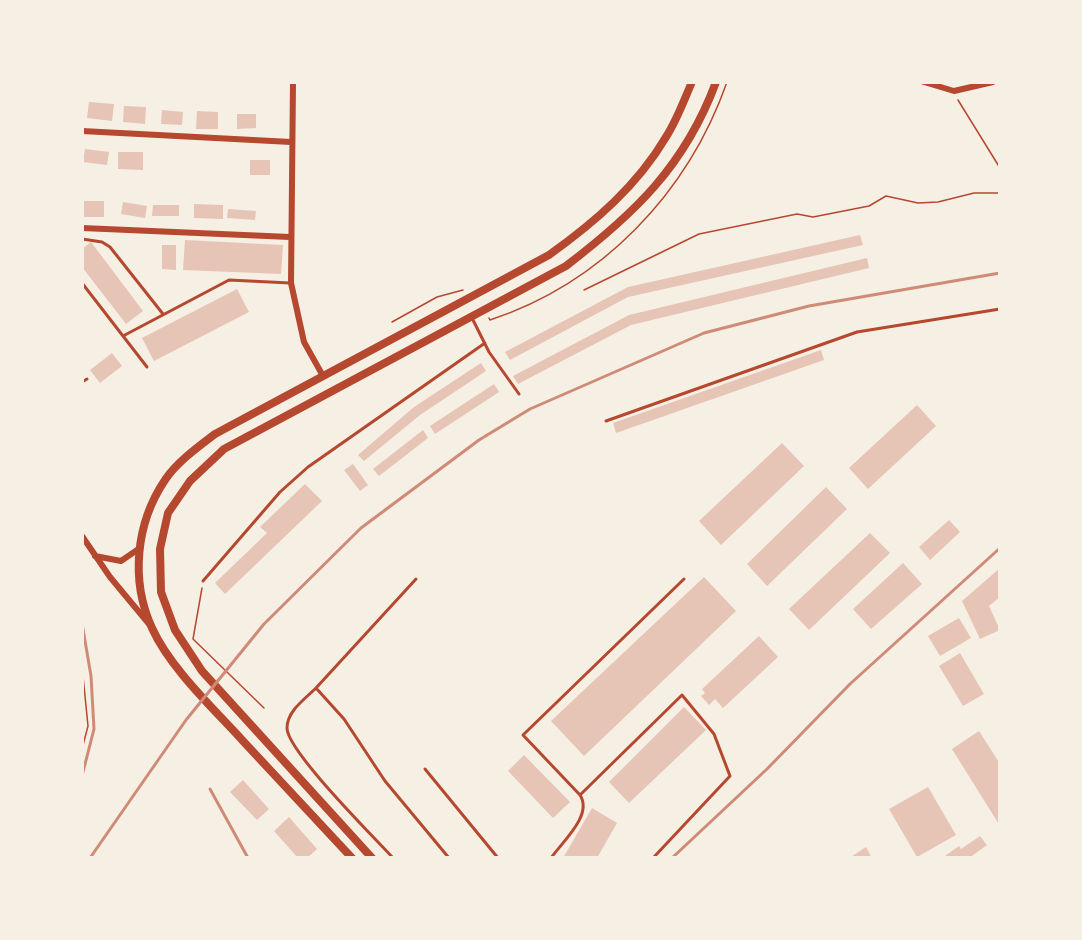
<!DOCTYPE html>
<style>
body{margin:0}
#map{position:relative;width:1082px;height:940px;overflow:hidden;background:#f6efe4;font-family:"Roboto Serif",serif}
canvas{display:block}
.frame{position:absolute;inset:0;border:84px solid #f6efe4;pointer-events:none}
</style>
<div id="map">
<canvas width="1082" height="940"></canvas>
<div class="frame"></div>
</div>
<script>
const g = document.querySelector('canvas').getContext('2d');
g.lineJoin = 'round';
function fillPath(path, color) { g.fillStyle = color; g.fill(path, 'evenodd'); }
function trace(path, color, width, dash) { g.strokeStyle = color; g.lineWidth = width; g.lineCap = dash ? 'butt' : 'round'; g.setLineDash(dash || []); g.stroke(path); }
const building = new Path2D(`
 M89 102 114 104 112 121 87 118Z
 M124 106 146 107 145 124 123 122Z
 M162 110 183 112 182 125 161 124Z
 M197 111 218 112V129H196Z
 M237 114H256V128L237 129Z
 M85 149 109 152 107 165 83 162Z
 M118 152H143V170L118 169Z
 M250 160H270V175H250Z
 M82 201H104V217H82Z
 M123 202 147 206 145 218 121 214Z
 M194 204 223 205V219L194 218Z
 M153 205H179V216H152Z
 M228 209 256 211 255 220 227 218Z
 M860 235 863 245 628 297 510 360 505 352 628 287Z
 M185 240 283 245 281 274 183 270Z
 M91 242 143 311 126 324 82 267V249Z
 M162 245H176V270L162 269Z
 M867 258 869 268 631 325 518 384 513 376 629 315Z
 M237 289 249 312 154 361 142 338Z
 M821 350 824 360 616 433 613 423Z
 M112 353 122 366 100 383 90 370Z
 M481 363 486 371 420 415 364 461 358 455 414 407Z
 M494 384 499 392 435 434 430 426Z
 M917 405 936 426 868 489 849 468Z
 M423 430 428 438 379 476 373 469Z
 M782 443 804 466 721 545 699 521Z
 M353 464 368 485 360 491 344 470Z
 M305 484 322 501 225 594 215 583 267 533 260 527Z
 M826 487 847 509 767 586 747 564Z
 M949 520 960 532 930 560 919 547Z
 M870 533 890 553 809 630 789 609Z
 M903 563 922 584 871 629 853 609Z
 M1000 568V597L989 606 1000 630 980 639 962 601Z
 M704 577 736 611 584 756 551 721Z
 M959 618 971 638 940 656 928 636Z
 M759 636 778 657 723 708 715 699 709 705 701 696 705 693 702 689Z
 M960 653 984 694 963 706 939 666Z
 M684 707 706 730 629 803 609 782Z
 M979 731 1000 764V826L952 749Z
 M524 755 570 802 553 818 508 771Z
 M243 780 269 809 257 820 230 792Z
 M928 787 956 835 917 857 889 809Z
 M592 808 617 823 597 858H563Z
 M289 817 317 849 307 858H298L274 831Z
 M980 836 987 845 969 858H942L959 846 961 849Z
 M866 847 872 858H849Z`);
const path = new Path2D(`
 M958 100 1000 168
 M584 290 699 234 797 214 813 217 869 206 886 196 918 203 938 202 974 193H1000
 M489 318 490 320C602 283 688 193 727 82
 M392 322 437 297 463 290
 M202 588 193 639 264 708
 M82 666 88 726 82 749`);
const service = new Path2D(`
 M82 239 102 242 110 247 163 314
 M82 283 123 336 229 280 290 283
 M472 318 489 352 519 394
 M123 336 147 367
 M82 382 87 379
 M606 421 857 332 1000 309
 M416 579 316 688 344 719 385 781 449 858
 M203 581 280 492 308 467 485 343
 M316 688C305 699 287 711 287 728 287 751 374 837 393 858
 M425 769 498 858
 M551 858C563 841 593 815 580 795
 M653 858 730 776 714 734 682 695 580 795 523 735 684 579`);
const minor = new Path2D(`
 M293 82 291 283 304 342 323 376
 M924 82 954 91 993 82
 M82 131 291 142
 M82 228 290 237
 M82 536 110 577 149 624
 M95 556 121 561 140 548`);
const secondary = new Path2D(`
 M352 858C316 819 279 780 243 741 213 708 170 668 152 628 130 580 136 523 165 480 177 462 198 447 215 434L549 255C595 222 637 186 666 137 677 120 684 100 692 82
 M372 858 202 671 175 630 161 592 160 549 168 513 190 481 224 449 566 266C634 214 685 166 716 82`);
const rail = new Path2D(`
 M82 623 91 676 94 729 82 776
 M210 789 248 858
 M90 858 186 720 264 624 361 528 479 440 530 409 704 333 809 306 1000 273
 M672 858 767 769 850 684 1000 548`);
fillPath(building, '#e6c5b7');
trace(path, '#b5482f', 1.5);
trace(service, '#b5482f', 3);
trace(minor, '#b5482f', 6);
trace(secondary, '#b5482f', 8);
trace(rail, '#cf8b77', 3);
</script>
